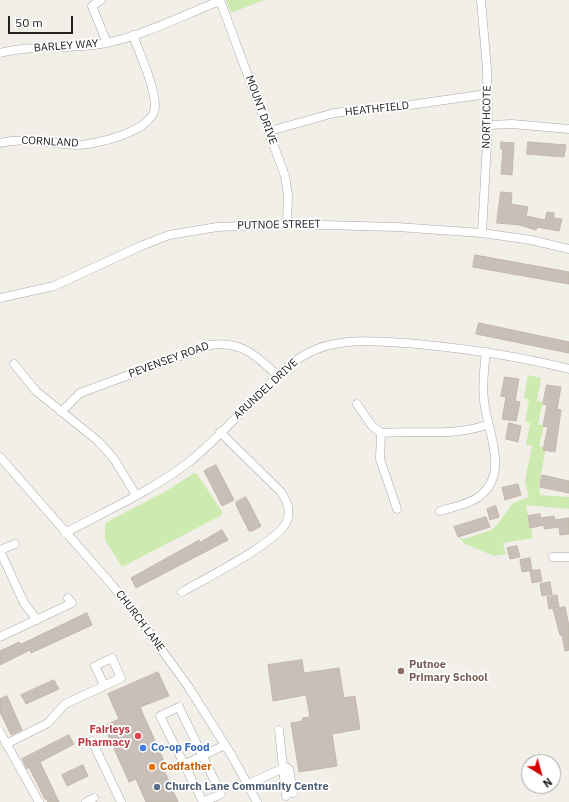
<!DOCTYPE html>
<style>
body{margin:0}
#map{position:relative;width:569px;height:802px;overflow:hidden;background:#f2efe9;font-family:"IBM Plex Sans",sans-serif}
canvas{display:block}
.north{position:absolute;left:521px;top:754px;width:40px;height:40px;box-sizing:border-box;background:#fff;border:1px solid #a7a7a7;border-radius:50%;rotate:143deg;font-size:11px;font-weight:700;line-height:16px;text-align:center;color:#222}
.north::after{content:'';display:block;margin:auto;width:14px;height:18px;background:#d40000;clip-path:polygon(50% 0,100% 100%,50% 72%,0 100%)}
.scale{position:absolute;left:8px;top:16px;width:65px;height:18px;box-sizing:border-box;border:2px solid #222;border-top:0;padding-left:5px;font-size:12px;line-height:14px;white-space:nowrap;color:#222;-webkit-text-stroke:3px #fff;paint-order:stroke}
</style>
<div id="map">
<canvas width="569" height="802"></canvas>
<div class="north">N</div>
<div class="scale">50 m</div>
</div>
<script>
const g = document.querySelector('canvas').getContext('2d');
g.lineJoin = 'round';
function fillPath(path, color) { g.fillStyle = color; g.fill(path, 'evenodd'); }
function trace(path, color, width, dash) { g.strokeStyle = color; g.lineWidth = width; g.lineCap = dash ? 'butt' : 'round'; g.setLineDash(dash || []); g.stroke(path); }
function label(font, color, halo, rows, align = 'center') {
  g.font = font + ' "IBM Plex Sans",sans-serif'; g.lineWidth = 3.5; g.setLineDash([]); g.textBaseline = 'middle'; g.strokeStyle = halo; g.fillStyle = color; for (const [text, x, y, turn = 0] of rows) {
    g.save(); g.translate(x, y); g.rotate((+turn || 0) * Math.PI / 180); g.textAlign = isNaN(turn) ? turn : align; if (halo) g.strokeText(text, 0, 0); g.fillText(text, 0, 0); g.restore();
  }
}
const grass = new Path2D(`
 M226 0H264L231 13Z
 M528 375 541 378 537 401 543 402 538 424 544 426 539 446 546 448 539 484 540 495 569 497V509L526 505 533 538 503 543 506 554 494 556 465 544 458 537 464 539 491 530 496 526 513 503 529 497 525 481 532 446 526 445 530 423 525 422 529 400 524 398Z
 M194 473 197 474 222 511V515L122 567 105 540V523L168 490Z`);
const building = new Path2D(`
 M501 142 514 143 512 175 501 174 503 149H501Z
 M528 142 566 145 564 157 527 154Z
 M501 192 512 193 511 204 528 207 526 216 545 220 547 212 554 213V218L562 219 559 231 537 227 536 230 520 225 497 223Z
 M475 255 569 272V284L473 267Z
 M479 323 569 342V353L476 334Z
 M505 377 519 379 515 401 520 402 516 421 502 419 506 397 501 396Z
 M547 385 561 387 557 409 561 410 555 452 543 450 548 427 543 426 547 405 543 404Z
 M509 423 521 426 518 442 506 439Z
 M216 465 234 500 222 506 204 471Z
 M542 475 569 481V493L540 487Z
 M518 484 521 495 505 500 502 488Z
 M246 497 261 526 252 531H249L236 505V502Z
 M496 506 499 517 490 520 487 509Z
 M540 514V518L554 516 555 520 569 518V534L560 535 559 527 544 529V525L530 528 528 516Z
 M486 517 490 527 458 537 454 527Z
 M222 530 228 540 136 588 131 578 199 540 200 542Z
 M517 546 520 557 510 559 507 548Z
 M530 558 532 570 522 572 520 560Z
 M540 570 542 581 532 583 530 571Z
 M550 582 552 594 542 596 540 584Z
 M557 595 559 607 549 609 547 597Z
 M565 607 569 626V650L565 651 562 635H560L553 609Z
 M87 613 92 625 31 653 30 650 0 665V651L19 642 21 644Z
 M302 660 304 673 339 668 344 698 355 696 360 729 332 734 337 766 299 772 291 723 303 721 302 718 310 717 306 695 273 701 268 665Z
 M158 672 169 696 140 707 167 768 164 770 178 802H146L136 779 129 782 104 726 119 719 108 694Z
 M54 680 59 689 26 704 21 695Z
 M7 696 22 730 11 735 0 712V699Z
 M69 735 74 744 40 762 59 802H48L46 799H45L29 767 27 769 22 759Z
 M83 765 88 776 67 786 62 775Z`);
const minor = new Path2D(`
 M101 0 92 6 107 43
 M220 0 285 176 288 195 287 224
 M481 0 487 69 488 125 482 233
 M0 53C34 44 71 50 106 43 145 35 183 15 220 1
 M488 125 512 124 569 129
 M270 131 334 113 410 105 487 94
 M0 143C26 136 50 144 76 145 96 145 156 131 155 105 154 84 140 55 133 35
 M0 298 54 286 141 246 169 235 217 227 287 224 397 227 482 233 531 240 569 249
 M14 364 36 391 98 441 114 459 136 495
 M357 404 372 426 381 433C420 430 449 437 487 425
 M61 412 80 393 210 345C241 341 256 355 277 375
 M381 433 380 459 397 509
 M0 457 112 585 137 616 188 686 232 756 257 802
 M440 511C453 507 470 504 480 496 510 472 487 431 484 401 482 384 484 368 486 352
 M65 533C106 511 151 491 189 462 216 441 242 410 267 386 284 370 295 358 317 349 348 337 385 342 417 344 468 349 519 356 569 369
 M0 550 15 544
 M0 551 24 603 37 620
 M553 557H569
 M182 592C204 579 279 542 287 521 291 510 287 501 281 492L220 432
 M0 637 72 603 68 598
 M179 707 221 794 203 802 160 716Z
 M279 730 286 796
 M0 732 39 802
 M92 741 121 802
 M6 744 48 723 65 704 121 678 112 658 95 666 104 685
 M185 764 225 745
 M248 784 286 767 289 769 293 793
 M86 802 94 798`);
const markers = [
 [401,671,4,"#8d6e63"],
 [138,736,4,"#e0444e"],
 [143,748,4,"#3f7fe0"],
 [152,767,4,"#e8710a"],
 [157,787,4,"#5c6f8a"]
];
const streetNames = [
 ["BARLEY WAY",66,46,-4],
 ["HEATHFIELD",377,109,-6],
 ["MOUNT DRIVE",261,110,70],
 ["NORTHCOTE",487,117,-89],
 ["CORNLAND",50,142,3],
 ["PUTNOE STREET",279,225,-1],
 ["PEVENSEY ROAD",169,360,-20],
 ["ARUNDEL DRIVE",266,389,-43],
 ["CHURCH LANE",140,621,53]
];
const educationNames = [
 ["Putnoe",409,665],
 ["Primary School",409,678]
];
const healthNames = [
 ["Fairleys",130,730],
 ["Pharmacy",130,743]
];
const shopNames = [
 ["Co-op Food",151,748]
];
const foodNames = [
 ["Codfather",160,767]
];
const serviceNames = [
 ["Church Lane Community Centre",165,787]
];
fillPath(grass, '#cdebb0');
fillPath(building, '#c7bfb8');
trace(building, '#c4b6ab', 1);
trace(minor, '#a9a9a9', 9);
trace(minor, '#fff', 8);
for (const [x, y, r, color] of markers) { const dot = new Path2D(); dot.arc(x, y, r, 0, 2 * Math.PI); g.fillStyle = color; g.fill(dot); trace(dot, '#fff', 1.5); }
label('11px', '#222', '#fff', streetNames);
label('bold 11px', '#785e54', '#fff', educationNames, 'left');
label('bold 11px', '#be3a42', '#fff', healthNames, 'right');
label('bold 11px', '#366cbe', '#fff', shopNames, 'left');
label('bold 11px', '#c56008', '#fff', foodNames, 'left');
label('bold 11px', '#4e5e75', '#fff', serviceNames, 'left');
</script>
